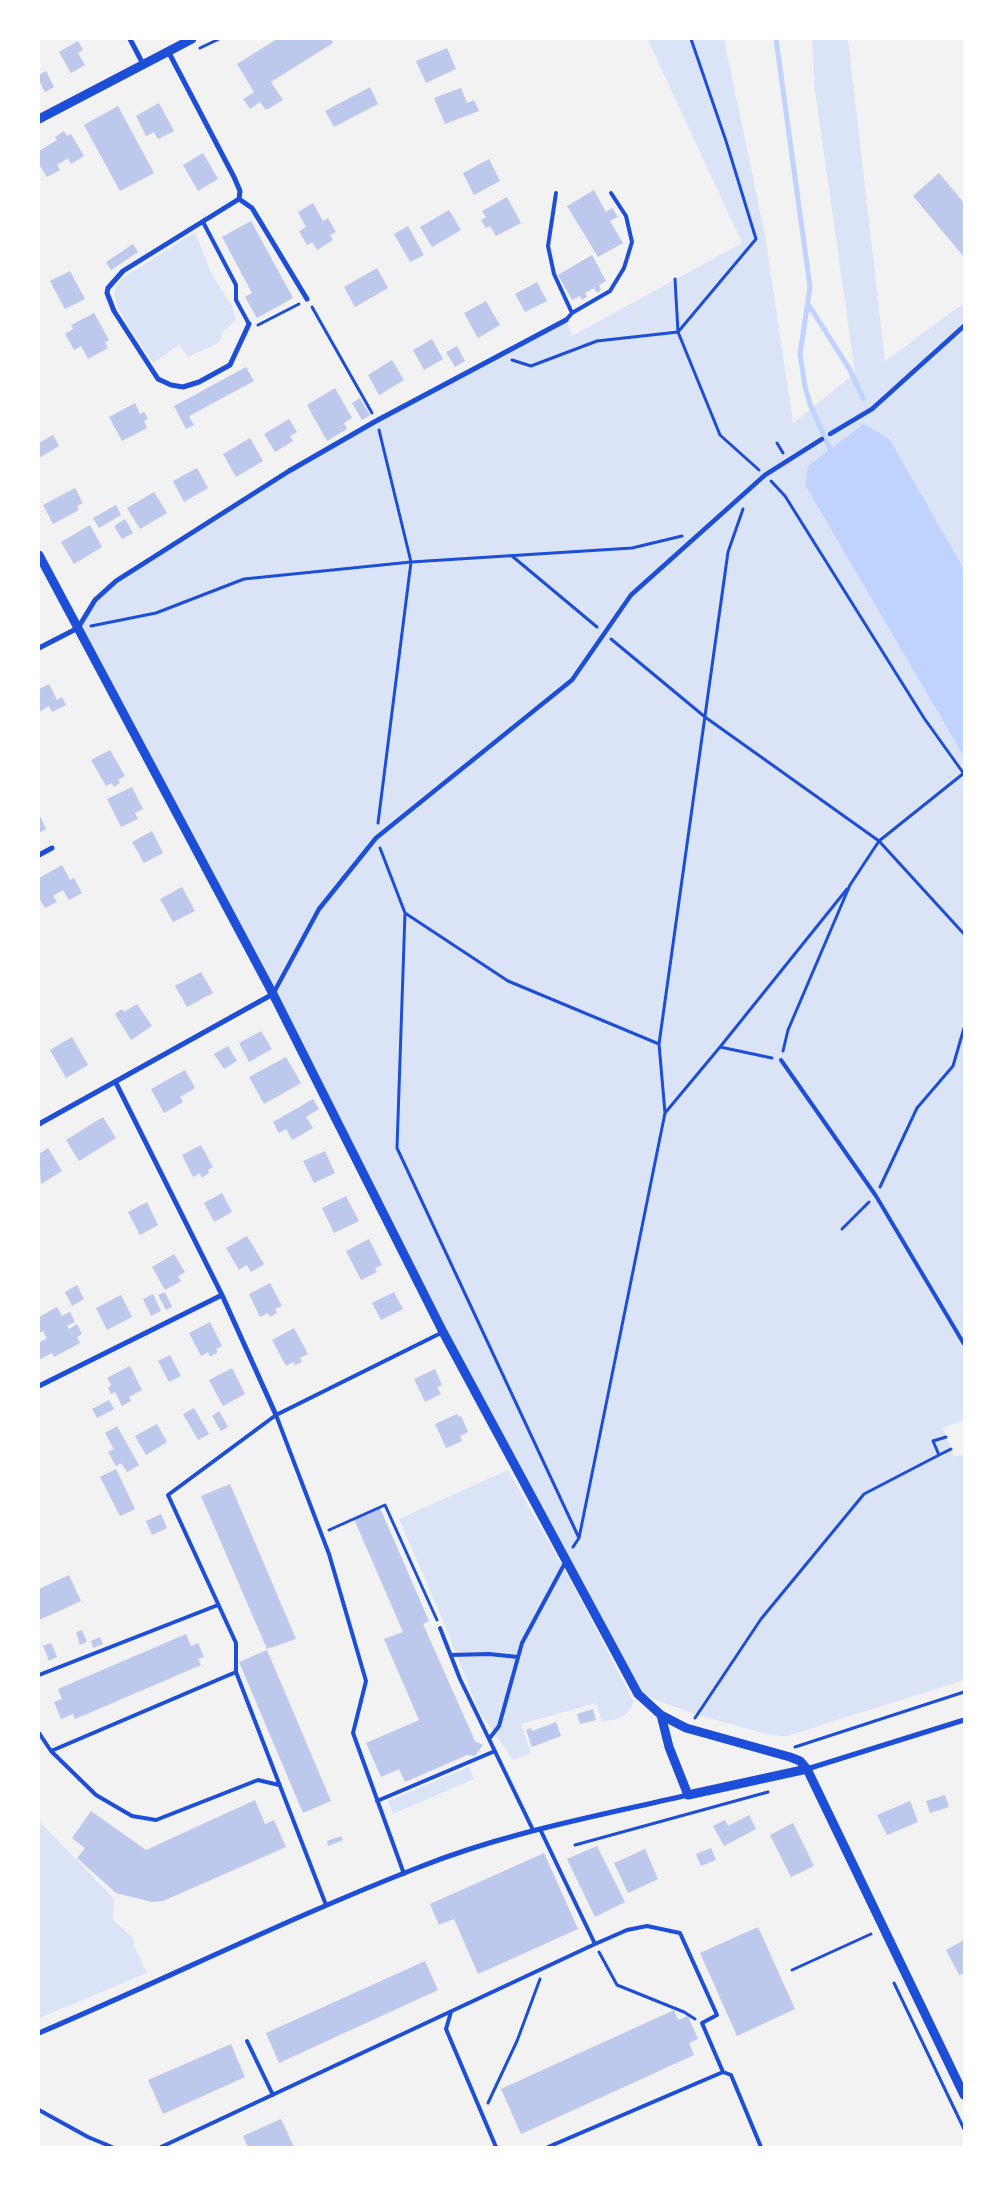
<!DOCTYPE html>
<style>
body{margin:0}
#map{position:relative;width:1003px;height:2186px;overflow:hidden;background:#f2f2f2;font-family:Helvetica,sans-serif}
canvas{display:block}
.frame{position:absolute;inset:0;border:40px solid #fff;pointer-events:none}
</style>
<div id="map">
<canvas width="1003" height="2186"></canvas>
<div class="frame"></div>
</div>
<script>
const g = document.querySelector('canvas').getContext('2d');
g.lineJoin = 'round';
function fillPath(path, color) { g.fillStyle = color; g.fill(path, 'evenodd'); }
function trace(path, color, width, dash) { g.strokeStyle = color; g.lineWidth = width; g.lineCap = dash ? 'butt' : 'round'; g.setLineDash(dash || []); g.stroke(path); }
const green = new Path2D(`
 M649 39H724L765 235 793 423 855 373 815 91 812 39H848L885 361 964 303V569L890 440 805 485 964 757V1420L943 1428 954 1457 964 1454V1680L787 1736 770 1735 697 1715 638 1693 515 1466 273 994 78 628 101 594 289 471 376 421 566 320 572 336 742 243 649 42Z
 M195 232 211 273 232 306 236 320 222 333 220 342 188 357 179 345 153 363C142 345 119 317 115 297 113 290 117 284 121 279Z
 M508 1470 568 1576 633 1700C631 1718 617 1718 602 1722L596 1703 521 1724 531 1753 513 1760 479 1711 441 1616 399 1519Z
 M469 1767 474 1779 393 1814 388 1801Z
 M39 1821 114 1899 113 1920 134 1939V1946L147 1973 39 2018Z`);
const water = new Path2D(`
 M864 424 890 440 964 569V757L805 485 808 466Z`);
const stream = new Path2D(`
 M776 39 810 287 800 354 805 387 810 404 832 454
 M808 304 850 370 863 398`);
const building = new Path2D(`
 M277 39H331L333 43 271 82 283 100 266 110 260 102 250 109 243 99 254 92 237 64Z
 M78 41 83 50 78 53 85 65 71 73 59 52Z
 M447 48 456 69 426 83 416 61Z
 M46 71 54 87 45 92 39 80V75Z
 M370 87 378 104 334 127 325 111Z
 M461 88 467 103 474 100 479 111 445 124 434 98Z
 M159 103 174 131 158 139 154 132 146 136 136 116Z
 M118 106 154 173 120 191 84 125Z
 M64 131 67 136 71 134 84 156 71 164 68 158 57 165 60 170 47 177 39 164V151L57 140 55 137Z
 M203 153 218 179 198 191 183 165Z
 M489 159 500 181 474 195 463 173Z
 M939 173 964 203V257L913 196Z
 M594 190 606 212 612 208 618 217 610 221 623 243 598 257 567 206Z
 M507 197 521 223 496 236 490 226 486 228 481 220 486 217 482 211Z
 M313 203 323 221 328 218 336 232 330 235 333 240 317 250 312 242 307 245 299 231 306 227 298 212Z
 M449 210 461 230 432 247 420 227Z
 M251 221 293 298 257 318 245 297 252 293 222 237Z
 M408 226 424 255 410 262 394 234Z
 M133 244 138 252 111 270 106 262Z
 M592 255 606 281 599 285 601 290 597 293 594 288 585 293 587 297 582 300 580 296 572 300 558 275Z
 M377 268 388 288 355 307 344 287Z
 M70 271 85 299 65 309 50 281Z
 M537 282 547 301 525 312 515 294Z
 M486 301 500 325 478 338 464 313Z
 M94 313 109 340 105 342 108 348 88 359 81 346 74 350 65 334 73 329 71 325Z
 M432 339 443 359 424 370 413 350Z
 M457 346 465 361 455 367 446 352Z
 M392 360 404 380 379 395 368 375Z
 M246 367 254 381 189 416 194 425 186 429 174 406Z
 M335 388 352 418 344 423 347 429 327 441 307 405Z
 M360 398 370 415 362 420 352 403Z
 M135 403 140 414 144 412 148 419 144 421 147 428 122 441 109 417Z
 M289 419 297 432 290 436 293 441 275 452 264 434Z
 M53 435 59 446 39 458V443Z
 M250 438 263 461 236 477 223 454Z
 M197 468 208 488 184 502 173 481Z
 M75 488 83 503 77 506 79 510 53 524 43 505Z
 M154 492 167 513 140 529 127 508Z
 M116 505 121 515 99 528 93 518Z
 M125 519 133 533 122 539 114 526Z
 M90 525 102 547 74 564 61 542Z
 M49 684 57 700 62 697 66 705 52 712 49 706 39 712V689Z
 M110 750 125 776 118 780 120 783 114 787 112 783 106 786 91 760Z
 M132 787 143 809 135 813 138 819 121 827 107 799Z
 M39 814 46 829 39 833Z
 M152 831 163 853 144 863 132 842Z
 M62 865 70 880 74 878 82 893 69 900 63 890 53 896 57 902 45 908 39 898V878Z
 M182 887 195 911 173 922 160 899Z
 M201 972 213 993 187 1007 175 986Z
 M137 1004 152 1026 131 1040 115 1014 122 1009 124 1012Z
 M261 1031 272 1049 249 1062 239 1043Z
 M72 1037 88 1065 66 1078 50 1050Z
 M228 1046 237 1061 224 1069 214 1054Z
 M286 1057 301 1083 264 1104 249 1077Z
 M185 1070 195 1088 180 1097 183 1102 164 1113 151 1089Z
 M313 1099 319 1109 306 1117 313 1128 292 1140 286 1129 279 1133 273 1122Z
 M103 1117 116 1138 79 1161 66 1140Z
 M201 1145 213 1167 208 1170 209 1173 202 1178 200 1173 193 1177 182 1155Z
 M48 1148 62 1171 41 1184 39 1154Z
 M325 1151 335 1173 314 1183 303 1161Z
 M222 1193 232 1212 214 1222 204 1203Z
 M346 1196 359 1221 334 1233 322 1208Z
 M147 1202 158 1225 140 1235 128 1212Z
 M247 1236 264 1264 251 1272 247 1265 239 1270 226 1248Z
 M369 1239 382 1265 375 1268 377 1272 361 1280 346 1251Z
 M174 1254 185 1272 178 1276 181 1281 165 1290 152 1267Z
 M270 1283 282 1306 275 1309 277 1313 270 1317 268 1313 260 1317 249 1294Z
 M77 1285 84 1299 72 1306 65 1292Z
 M165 1292 172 1307 166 1310 158 1295Z
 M394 1292 403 1309 381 1320 372 1303Z
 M153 1294 161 1311 151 1316 143 1299Z
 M121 1295 132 1317 107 1330 96 1308Z
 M57 1307 62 1316 70 1312 75 1322 67 1326 69 1329 77 1324 82 1334 77 1337 80 1343 54 1357 52 1353 39 1360V1343L47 1338 43 1331 39 1333V1317Z
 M210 1322 222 1346 216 1349 218 1352 210 1357 208 1352 201 1356 189 1333Z
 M294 1328 308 1354 300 1358 302 1362 295 1365 293 1362 286 1366 272 1340Z
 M170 1355 181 1376 169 1382 158 1361Z
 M130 1366 142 1390 129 1397 131 1401 122 1406 115 1392 111 1394 108 1388 111 1385 107 1378Z
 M232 1368 245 1394 223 1406 209 1380Z
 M435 1369 442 1385 437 1387 441 1394 425 1402 414 1379Z
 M109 1400 114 1409 97 1418 92 1409Z
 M194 1408 209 1434 198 1440 183 1414Z
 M219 1411 228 1427 221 1431 212 1416Z
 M457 1414 459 1417 461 1416 468 1432 460 1436 462 1441 446 1448 435 1424Z
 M157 1424 167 1442 146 1455 135 1436Z
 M117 1426 139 1465 127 1472 121 1463 116 1466 108 1452 114 1449 105 1433Z
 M116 1469 135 1509 120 1516 100 1477Z
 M230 1484 296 1639 267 1649 201 1496Z
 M380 1508 429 1621 423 1624 475 1741 483 1745 475 1756 467 1755 405 1782 399 1769 381 1777 366 1743 419 1720 384 1639 403 1632 354 1519Z
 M161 1514 167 1528 152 1535 146 1521Z
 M69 1575 81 1601 39 1620V1589Z
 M82 1630 87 1642 80 1645 76 1632Z
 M186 1634 191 1646 198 1643 204 1657 198 1659 201 1665 75 1719 73 1714 61 1719 54 1702 62 1699 58 1689Z
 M100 1637 103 1644 93 1648 91 1641Z
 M51 1643 57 1657 49 1661 43 1646Z
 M267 1650 331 1801 303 1813 239 1662Z
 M593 1709 596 1720 580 1724 577 1714Z
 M556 1722 561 1736 532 1747 526 1730 531 1728 532 1731Z
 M945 1795 949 1807 930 1813 926 1801Z
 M255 1800 265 1824 274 1820 286 1847 163 1901 152 1902 116 1893 77 1858 85 1848 72 1838 91 1811 146 1850Z
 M910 1801 918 1822 887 1835 877 1815Z
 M749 1815 756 1829 724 1846 713 1826 725 1820 728 1826Z
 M793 1823 814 1866 791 1877 770 1835Z
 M341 1836 343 1840 328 1846 327 1841Z
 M597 1846 625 1902 595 1917 567 1859Z
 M711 1848 716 1860 701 1866 696 1854Z
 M645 1849 658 1879 628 1893 614 1863Z
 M544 1853 578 1929 478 1974 454 1919 439 1925 430 1904Z
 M758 1927 795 2009 737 2036 700 1953Z
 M964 1940V1973L959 1975 946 1950Z
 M425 1961 438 1990 279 2063 266 2033Z
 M674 2010 678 2020 688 2016 698 2039 689 2043 694 2055 521 2134 501 2089Z
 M231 2044 245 2077 163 2114 148 2080Z
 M281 2119 294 2147H248L243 2136Z`);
const path = new Path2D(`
 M691 39 726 141 756 239 678 332 720 435 759 470
 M200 48 219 39
 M312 307 372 413
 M258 325 299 304
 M512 360 531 366 597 341 678 332 675 279
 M777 443 783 453
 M771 481 785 496 924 718 964 774
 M512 556 597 627
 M91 626 156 613 244 579 411 562 632 548 682 536
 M611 639 705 717 879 841 964 934
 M378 823 411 562 379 430
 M380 848 405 913 397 1148 579 1538
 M405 913 508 981 659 1044
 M720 1047 847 889
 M783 1051 788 1030 850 885 879 841 964 773
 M665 1113 659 1044 728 552 743 509
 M880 1187 917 1108 953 1066 964 1028
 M842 1229 869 1202
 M939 1455 951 1449
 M329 1530 385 1505 437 1620
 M573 1547 579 1538 665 1113 720 1047 772 1058
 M695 1718 761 1619 864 1494 939 1455 933 1441 946 1437
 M795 1747 964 1692
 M575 1845 768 1792
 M599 1952 617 1985 684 2012 695 2019
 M792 1970 871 1934
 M894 1983 964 2129
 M488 2103 517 2041 540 1979`);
const service = new Path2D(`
 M556 193 548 246 554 274 572 313 566 320
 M203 222 236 285V300L249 324
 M572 313 610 291 624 268 632 242 626 216 611 193
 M781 1060 876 1196 964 1344
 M276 1415 329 1554 366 1681 353 1733 404 1874
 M440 1628 460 1679 533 1830
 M451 1655 489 1654 518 1657
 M39 1675 218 1605
 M39 1733 51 1751 96 1795 132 1816 156 1820 258 1780 279 1785
 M489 1739 499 1726 522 1643 566 1561
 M51 1751 236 1672
 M377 1801 495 1751
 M326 1905 236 1672V1643L168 1495 276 1415 443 1332
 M451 2012 446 2029 496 2147
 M247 2041 273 2095
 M723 2072 731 2075 761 2147
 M39 2110 88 2137 112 2147
 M161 2147 595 1944 540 1829
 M548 2147 723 2072 702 2023 717 2015 680 1933 647 1926 627 1930 595 1944`);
const pedestrian = new Path2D(`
 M830 434 872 409 964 326
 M273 994 319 909 376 838 572 680 631 595 765 475 822 439`);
const minor = new Path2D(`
 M130 39 143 64
 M168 51 234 177 240 191 239 199
 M249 324 230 365 199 382 183 387 171 385 158 379 114 311 107 293 108 288 123 271 239 199 252 208 307 299
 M39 648 78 628 95 600 116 581 289 471 376 421 566 320
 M39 855 52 848
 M116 1083 222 1295 276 1415
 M39 1124 273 994
 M39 1386 222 1295
 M807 1769 964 1720
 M39 2033C166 1979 289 1918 417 1868 504 1833 597 1816 688 1795`);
const tertiary = new Path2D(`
 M39 119 192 39
 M39 555 273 994 443 1332 638 1694 661 1715 686 1728 790 1757 800 1761 807 1769 964 2095
 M661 1715 669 1747 688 1795 807 1769`);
fillPath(green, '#dbe4f7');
fillPath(water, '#bfd3fe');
trace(stream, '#bfd3fe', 5);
fillPath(building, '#bdc9ec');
trace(path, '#1d4ed8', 3);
trace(service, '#1d4ed8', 4);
trace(pedestrian, '#1d4ed8', 4.5);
trace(minor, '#1d4ed8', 5);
trace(tertiary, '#1d4ed8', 9);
</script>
